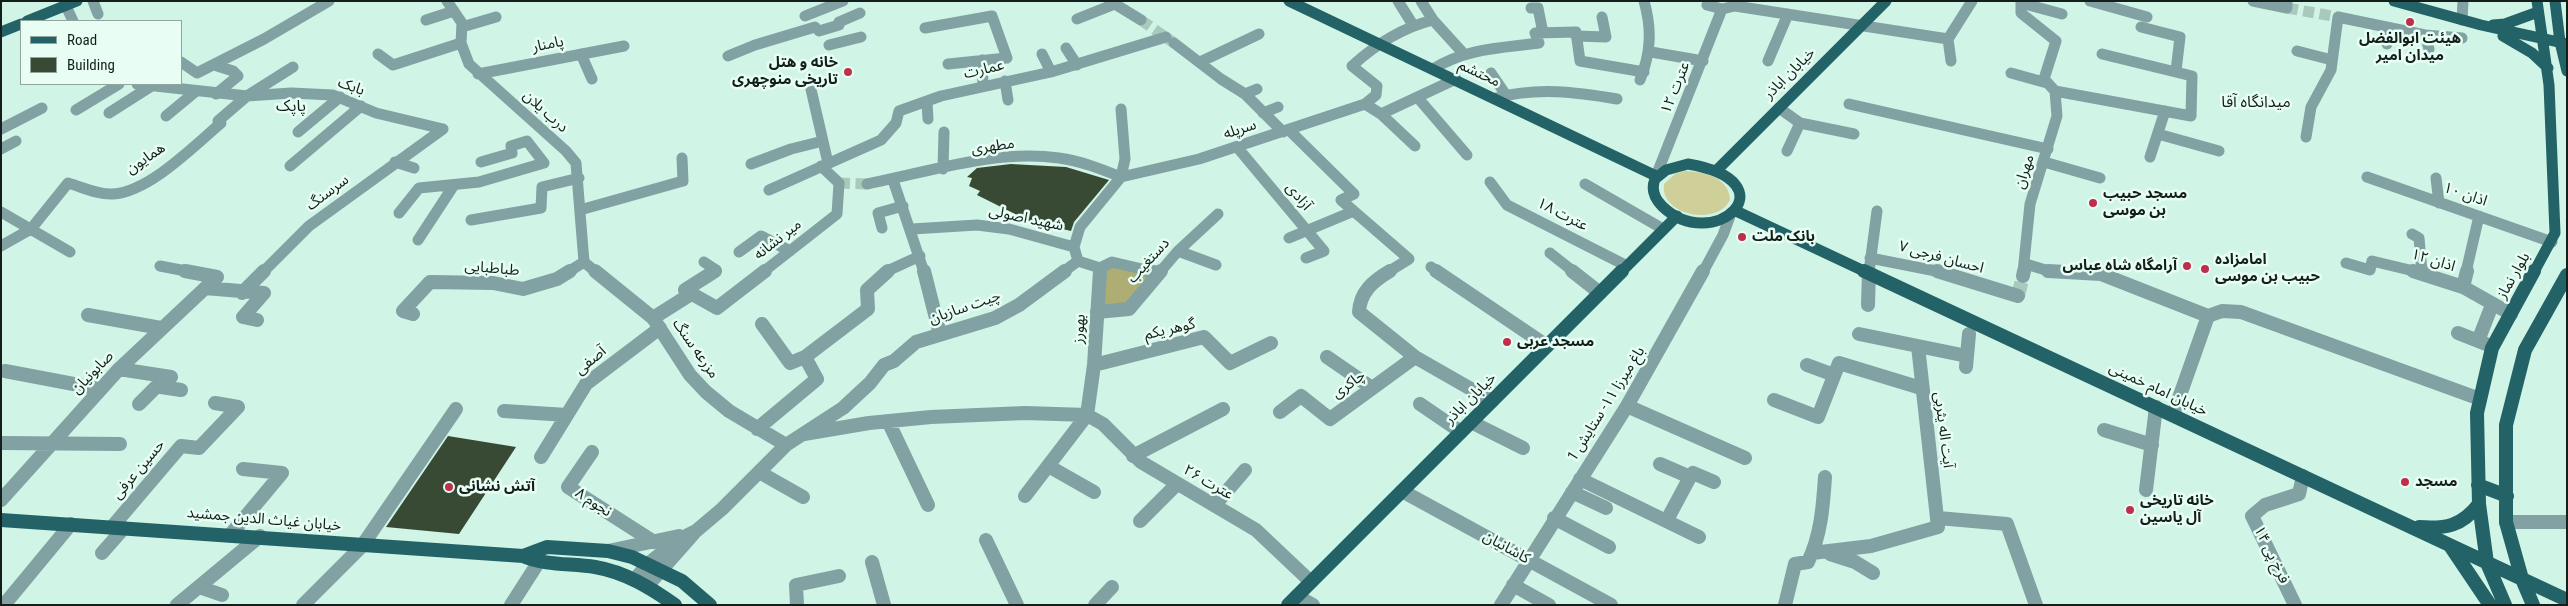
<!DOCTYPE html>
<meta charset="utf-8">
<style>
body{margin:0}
#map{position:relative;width:2568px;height:606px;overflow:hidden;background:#d0f4e6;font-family:"Roboto Condensed",sans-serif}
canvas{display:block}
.frame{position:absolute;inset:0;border:2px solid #121f1a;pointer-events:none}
.legend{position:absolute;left:20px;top:20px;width:162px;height:65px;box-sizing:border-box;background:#e8fef5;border:1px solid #92a59d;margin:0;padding:6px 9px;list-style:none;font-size:15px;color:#121f1a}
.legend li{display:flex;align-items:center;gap:10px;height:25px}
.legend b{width:25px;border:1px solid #92a59d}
</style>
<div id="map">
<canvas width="2568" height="606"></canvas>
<div class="frame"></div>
<ul class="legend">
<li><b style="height:6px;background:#236368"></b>Road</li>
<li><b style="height:14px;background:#394a34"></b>Building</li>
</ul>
</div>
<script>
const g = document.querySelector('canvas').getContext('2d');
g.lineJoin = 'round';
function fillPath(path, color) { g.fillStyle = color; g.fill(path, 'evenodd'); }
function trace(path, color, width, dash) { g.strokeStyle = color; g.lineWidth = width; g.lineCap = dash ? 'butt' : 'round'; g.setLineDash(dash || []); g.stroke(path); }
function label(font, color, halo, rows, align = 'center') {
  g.font = font + ' "Roboto Condensed","Noto Sans Arabic",sans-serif'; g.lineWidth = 5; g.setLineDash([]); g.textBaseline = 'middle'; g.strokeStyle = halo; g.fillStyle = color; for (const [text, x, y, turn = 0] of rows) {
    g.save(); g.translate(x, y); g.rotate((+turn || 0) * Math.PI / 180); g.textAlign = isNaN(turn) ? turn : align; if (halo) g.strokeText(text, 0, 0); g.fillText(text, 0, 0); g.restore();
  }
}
const green = new Path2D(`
 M1685 171C1704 172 1729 177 1730 200 1717 227 1659 215 1664 184L1675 174Z`);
const forest = new Path2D(`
 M1112 262 1159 273 1129 309 1097 312 1100 268Z`);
const building = new Path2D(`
 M1011 164 1066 167 1109 180 1074 222 1071 231 1029 221 977 195 980 191 969 186 972 178 967 177 977 168Z
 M448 436 516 447 459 534 386 527Z`);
const minorTunnelFar1 = new Path2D(`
 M2287 8 2338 17
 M1141 20 1174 43
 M839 183 867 184`);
const minorTunnel = new Path2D(`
 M2018 296 2023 276`);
const minorFar1 = new Path2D(`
 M93 1 98 14
 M447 1 462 23 461 43 469 64 566 151 576 163 584 262
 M1110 1 1141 20
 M1398 1 1413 25
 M1421 1 1433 20 1463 53
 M2021 1V13L2056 41 2044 79 2055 91
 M2090 1 2147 17
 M2253 1 2287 8V1
 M2021 3 2062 14
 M1707 5 1722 9
 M66 6 73 21
 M1531 8H1538L1543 33
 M1722 9 1735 6 1948 39
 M805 16 843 1
 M1077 19 1115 4
 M426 20 454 11
 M2462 20 2463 1
 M462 27 496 17
 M2141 27 2180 37 2176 71
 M925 28 992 16 1007 58 948 64
 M819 31 839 25V22L860 13
 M2425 35 2429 49
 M1576 36 1606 37 1602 17
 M1948 39 1972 1
 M1948 39 1951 61
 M1174 43 1221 79 1245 94 1283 132
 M2387 44 2391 29
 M829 45 861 37
 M1066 48 1077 65
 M2297 51 2332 60
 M1651 52 1703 61
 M378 54 393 65 461 43
 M581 54 592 79
 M1042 54 1051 72
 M728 56 755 45 815 27
 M982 60 983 85
 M1768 61 1788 14
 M181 62 197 73 264 39 329 1
 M1200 62 1259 34
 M214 65 233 71 238 76 216 94
 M1433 69C1466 48 1502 48 1539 43L1535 33 1576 32 1580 61 1644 72
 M1491 73 1506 95
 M2011 73 2047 83
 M478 74 624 46
 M1640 80C1651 53 1652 29 1644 1
 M1005 81 1008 100
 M137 84 247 96 291 93 333 95 376 113 443 129
 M810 85 828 163
 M2055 91 2191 116 2192 76 2102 54
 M1245 94 1257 89
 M1418 98 1467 155
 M1496 98C1537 87 1576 92 1617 99
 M927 102 928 119
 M1365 104 1381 114 1456 79
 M1849 104 2048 149
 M1779 108 1800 123 1854 134
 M76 110 119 84
 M109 113 153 85
 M1263 113 1278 107
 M1381 114 1415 146
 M166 116 195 92
 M1 129 42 108
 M1289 130 1354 194 1341 200 1409 259 1388 272
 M298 132 340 97
 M2158 134 2219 151
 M2306 137 2311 107 2331 70 2338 17 2425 35 2462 38
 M1237 147 1324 251 1306 258
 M1 149 16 141
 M1787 151 1800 123
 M2150 157 2165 111
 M395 162 414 168
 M2044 162 2100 178
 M751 164 791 149 823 141
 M290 166 361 106
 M943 169 944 132
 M1656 176 1722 9
 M1121 177 1199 159 1365 104 1376 95 1377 86 1352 66C1376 44 1401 28 1433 20
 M2367 177 2552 242
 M2436 178 2439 203
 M893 180 924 272
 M1490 182 1507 205 1627 266
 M867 184C929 172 995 149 1059 158 1081 161 1101 169 1121 177
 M1585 184 1663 229
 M769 190 881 140 896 123 899 111 941 96 1051 72 1166 37
 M580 210 683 181 682 158
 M1 212 70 252
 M399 213 419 188 479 182 544 163 527 141 511 146 512 153 481 162
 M471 220 541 208 542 187 579 178
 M882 228 878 213 903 206
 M912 229 977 225 1009 229 1074 247
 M2412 234 2419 238 2422 272
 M1289 238 1354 211
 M418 240 454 185
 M1 246 31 229 68 183C82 187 98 195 113 194 149 192 194 146 221 123L218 121 247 96 293 67
 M1178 251 1216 265
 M739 252 761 236 790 251
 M1550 253 1574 272
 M1870 258 1941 272
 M1078 261 1074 247 1080 227 1121 177 1125 159 1121 109
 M1078 261 1100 268V272
 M584 262 596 272
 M704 262 716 270 713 272
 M2346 263 2370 270 2372 261 2418 272
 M2026 264 2052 272
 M160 266 191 272
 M1431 267 1438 272
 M1100 268 1112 262 1155 272
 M263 272 309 226 443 129
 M568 272 584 262
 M763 272 837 214 839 183 821 166
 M885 272 920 256
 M1063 272 1078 261
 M1160 272 1178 251 1218 214
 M1703 272 1723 235 1730 216
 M1869 272 1877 211
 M2023 272 2030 204 2057 116 2055 91
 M2466 272 2479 216`);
const minor = new Path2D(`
 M185 271 217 277
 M595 271 653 318 690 375 706 392 729 411 786 445
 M715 271 685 290 717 308 765 271
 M924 271 940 334
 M1149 271 1159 273
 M1390 271C1373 281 1360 292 1359 312L1415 357 1492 401
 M1436 271 1547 346
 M1572 271 1600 293
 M1937 271 2018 296
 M2048 271 2101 274 2208 316 2173 415
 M2413 271 2463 287 2511 314
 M2422 271V273
 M2023 276 2024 271
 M2463 287 2467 271
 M205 288 264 293 243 317 257 320
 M242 293 264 271
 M1868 305 1869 271
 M1097 312 1129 309 1161 271
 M413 314 403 311 430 282 493 283 523 289 557 279 570 271
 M88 315 161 328
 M2208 316 2222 311 2241 312 2480 399
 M653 318 691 294
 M762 324 790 363 805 357
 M2458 333 2486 344
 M1859 334 1967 356
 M2478 341 2492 305
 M1327 357 1372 388
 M1094 365 1204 337 1230 363 1271 343
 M1807 365 1834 375
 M1966 367 1969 334
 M119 369 171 377 161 387 181 390
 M5 371 100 389
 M1774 400 1818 417 1839 363 1921 388
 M215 403 238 407
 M139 404 156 387H161
 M1420 404 1461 432
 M1627 406 1745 458
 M504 411 567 415
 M1280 412 1301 396 1330 419 1415 357
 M888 421 928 505
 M1471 422 1523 448
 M757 429 817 379 805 357 868 309 867 290 888 271
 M2104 430 2152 445
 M804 434 869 423 931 417 1025 413 1087 415 1103 424 1141 462 1256 530 1311 582
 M1 443 120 444
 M592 452 568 487 654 542
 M1133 456 1223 409
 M541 457 586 384 660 328
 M1660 464 1690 477 1667 520
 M1050 467 1094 492
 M243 469 282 473
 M759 472 803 497
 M1690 477 1693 473 1714 482
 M1580 479 1699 537
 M2146 490 2156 407
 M1402 491 1611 605
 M1572 492 1606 508
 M1025 496 1087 415 1094 365 1100 271
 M1 500 119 369 217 277
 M1215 505 1245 470
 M1554 518 1609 547
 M1938 518 2007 524 2036 605
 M1140 521 1177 484
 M2506 522H2567
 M112 527 181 446 199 448 238 407
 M231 534 282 473
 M986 540 1017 605
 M608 551 679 536
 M102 553 124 528
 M1812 553 1871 546 1938 527 1918 346
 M1830 554 1855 562 1873 573
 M872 562 884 605
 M635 579 648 564 678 540 696 531 722 509 786 445 843 408 870 383 884 365 894 361 916 342 995 318 1019 305 1065 271
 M648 585 694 533
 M1513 585 1549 605
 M199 587 222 595
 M1297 596 1313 605
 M4 605 71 524
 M177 605 260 536
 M303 605 362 546 456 409
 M511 605 538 563
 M797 605 796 585 839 576
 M1095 605 1112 587
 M1501 605 1627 406 1703 271
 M1785 605 1795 564 1808 562C1821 535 1823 507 1825 477
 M2295 605 2252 516 2265 505 2299 494 2303 476`);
const majorFar1 = new Path2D(`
 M1289 1 1656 176
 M2394 1 2481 25 2567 44
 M2555 1 2560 42 2567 71
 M27 21 77 1
 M2493 25 2505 24 2538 12
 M1 32 21 24
 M2503 36 2532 53 2548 68
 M1688 164C1794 182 1713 256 1662 206 1654 198 1651 189 1655 179L1666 170Z
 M1717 170 1886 1
 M1736 211 1866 272
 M1621 272 1677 216
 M2534 272 2555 233 2549 85 2537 1`);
const major = new Path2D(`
 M1864 271 2567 600
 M2478 485 2507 496
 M1 520 523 556 547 547 608 551 632 557 682 581 710 605
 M2419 527C2446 529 2462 526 2479 504
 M2451 547 2490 605
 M523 556C547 566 571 563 595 567 625 572 651 588 675 605
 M1288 605 1622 271
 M2505 605 2487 563 2479 504 2477 413 2492 348 2534 271
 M2533 605 2522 579 2506 522V425L2525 350 2567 275`);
const markers = [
 [2410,22,5,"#bf2e4b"],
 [848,72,5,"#bf2e4b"],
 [2093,203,5,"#bf2e4b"],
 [1742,237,5,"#bf2e4b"],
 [2187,266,5,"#bf2e4b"],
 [2205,269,5,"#bf2e4b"],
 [1507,342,5,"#bf2e4b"],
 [2405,482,5,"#bf2e4b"],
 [449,487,5,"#bf2e4b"],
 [2130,510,5,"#bf2e4b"]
];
const poiNames = [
 ["هیئت ابوالفضل",2410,39,"center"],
 ["میدان امیر",2410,56,"center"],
 ["خانه و هتل",838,63,"right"],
 ["تاریخی منوچهری",838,80,"right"],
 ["مسجد حبیب",2103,194],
 ["بن موسی",2103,211],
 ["بانک ملت",1752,237],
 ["امامزاده",2215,260],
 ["حبیب بن موسی",2215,277],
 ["آرامگاه شاه عباس",2177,266,"right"],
 ["مسجد عربی",1517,342],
 ["مسجد",2415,482],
 ["آتش نشانی",459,487],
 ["خانه تاریخی",2140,501],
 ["آل یاسین",2140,518]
];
const streetNames = [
 ["پامنار",548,45,-11],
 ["عمارت",984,70,-13],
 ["محتشم",1479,74,25],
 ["خیابان اباذر",1790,74,-45],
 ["بابک",351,87,20],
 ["عترت ۱۲",1676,88,-68],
 ["درب یلان",545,112,42],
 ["سرپله",1240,130,-18],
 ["مطهری",993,147,-8],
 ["همایون",146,159,-34],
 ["مهران",2025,172,-72],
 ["سرسنگ",328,193,-37],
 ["اذان ۱۰",2465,195,19],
 ["آزادی",1298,197,50],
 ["عترت ۱۸",1562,215,27],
 ["شهید اصولی",1026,219,12],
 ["میر نشانه",778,240,-38],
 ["احسان فرجی ۷",1941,258,15],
 ["دستغیب",1149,261,-48],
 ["اذان ۱۲",2433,261,17],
 ["طباطبایی",492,269,5],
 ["بلوار نماز",2514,276,-60],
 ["چیت سازیان",965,308,-19],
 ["بهورز",1080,329,-86],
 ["گوهر یکم",1170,330,-13],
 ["مزرعه سنگ",695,349,55],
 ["آصفی",591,361,-40],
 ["صابونیان",93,373,-46],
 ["چاکری",1349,385,-36],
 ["خیابان امام خمینی",2158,390,25],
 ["خیابان اباذر",1471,399,-45],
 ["باغ میرزا ۱۱- ستایش 1",1607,404,-58],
 ["آیت اله یثربی",1943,430,83],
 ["حسین عرفی",139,470,-50],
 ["عترت ۲۶",1208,483,30],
 ["نجوم ۸",593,503,33],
 ["خیابان غیاث الدین جمشید",264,520,5],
 ["کاشانیان",1506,548,29],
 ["فرخ پی ۱۴",2271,555,64]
];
const neighbourhoodNames = [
 ["میدانگاه آقا",2256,103],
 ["پاپک",291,107]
];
fillPath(green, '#cfcf99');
fillPath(forest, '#adad74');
fillPath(building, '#394a34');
trace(minorTunnelFar1, '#aac9bd', 11, [11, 5.5]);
trace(minorTunnel, '#aac9bd', 14, [14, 7]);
trace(minorFar1, '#82a1a3', 11);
trace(minor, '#82a1a3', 14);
trace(majorFar1, '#236368', 11);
trace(major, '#236368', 14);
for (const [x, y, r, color] of markers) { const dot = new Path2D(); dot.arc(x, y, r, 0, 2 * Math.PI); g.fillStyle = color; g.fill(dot); trace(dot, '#e8fef5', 2); }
label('bold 15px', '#121f1a', '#e8fef5', poiNames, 'left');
label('15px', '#121f1a', '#e8fef5', streetNames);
label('16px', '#121f1a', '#e8fef5', neighbourhoodNames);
</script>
